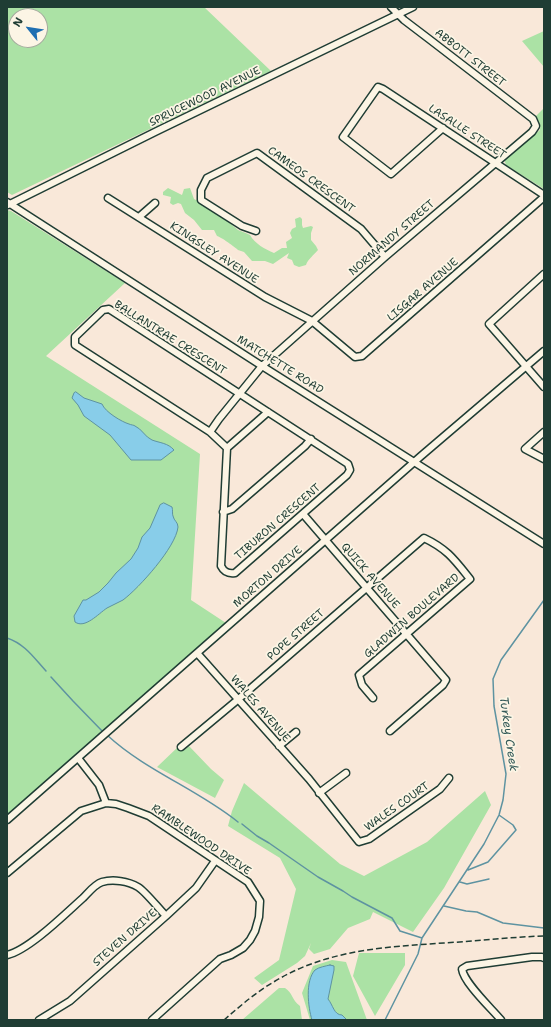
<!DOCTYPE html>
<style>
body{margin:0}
#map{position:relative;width:551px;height:1027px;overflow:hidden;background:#f9e8d9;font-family:"Shantell Sans",sans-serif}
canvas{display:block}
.frame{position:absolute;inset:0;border:8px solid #1f3d34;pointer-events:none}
.north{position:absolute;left:8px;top:8px;width:40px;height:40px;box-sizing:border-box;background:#fcf5e5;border:1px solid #a4ab9e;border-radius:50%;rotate:300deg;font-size:11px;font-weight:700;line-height:16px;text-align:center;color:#1f3d34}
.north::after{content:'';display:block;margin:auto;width:14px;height:18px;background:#1f6fb2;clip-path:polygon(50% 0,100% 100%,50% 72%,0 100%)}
</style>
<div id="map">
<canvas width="551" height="1027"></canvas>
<div class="frame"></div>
<div class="north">N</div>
</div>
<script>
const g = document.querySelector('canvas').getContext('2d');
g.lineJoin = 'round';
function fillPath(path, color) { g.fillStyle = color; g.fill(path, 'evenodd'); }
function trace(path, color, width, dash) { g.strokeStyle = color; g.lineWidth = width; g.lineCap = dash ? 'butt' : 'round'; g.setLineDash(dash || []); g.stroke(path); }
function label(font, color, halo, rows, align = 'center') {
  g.font = font + ' "Shantell Sans",sans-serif'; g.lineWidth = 3.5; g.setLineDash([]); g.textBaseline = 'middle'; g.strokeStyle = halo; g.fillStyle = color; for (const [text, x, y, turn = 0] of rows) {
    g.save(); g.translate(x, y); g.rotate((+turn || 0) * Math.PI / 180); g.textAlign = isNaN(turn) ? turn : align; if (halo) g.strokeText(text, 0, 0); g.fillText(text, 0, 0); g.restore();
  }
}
const green = new Path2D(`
 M7 7H204L271 71 12 195 7 192ZM16 16H40V40H16Z
 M544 31V67L522 41Z
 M544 108V189L506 165 504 159 540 130V124L536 116Z
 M168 188 182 195 184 189 190 188 194 199C198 201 202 201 202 206 212 208 230 223 238 230 242 232 247 233 250 235 255 244 265 249 274 253L282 248H287L286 242 292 238 290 233 292 229 296 227 295 219 300 217 302 219V225L303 228 311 226 313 227 311 233V240L316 246 318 250C314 255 308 259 306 265L299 267 294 265 292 260 287 258 289 253 273 264 265 261H252L244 252 238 250C235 247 221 237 217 236L214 230H202L194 220 185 213 181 204 178 203 173 205 170 203 171 197 163 195V192Z
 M7 210 11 211 125 283 46 356 200 454 191 600 226 623 7 815Z
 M179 746 184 750 189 746 211 769 224 780 215 798 157 767Z
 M244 783 340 864 364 876 427 842 485 791 491 805 444 888 413 932 373 912 370 919 348 928 330 949 314 954 309 949 311 943 305 956 297 963 262 985 254 978 279 960 296 889 280 858 228 826 232 811Z
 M359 953H405V965L375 1016 353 976Z
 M332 960 346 962 367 1020H310L302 993 313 966Z
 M279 988H285C293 993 291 999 300 1006L302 1020H242Z`);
const water = new Path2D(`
 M76 392 84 398 102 404C105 412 122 422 129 424 131 425 134 425 135 426 142 429 145 437 152 440 160 443 168 443 174 450L161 460H131L110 435 84 416 78 405 72 398 74 393Z
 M164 503 172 507C173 510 172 514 173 516 174 521 178 522 178 527 176 547 139 588 123 600 118 603 112 605 107 608 98 614 85 629 75 622L74 616 83 600H86L99 592 108 583 116 573 131 559 138 548 142 537 150 528 160 505Z
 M330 965 334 966V970L328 999C333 1005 334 1015 342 1015L347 1020H312C308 1007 305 981 315 970 319 967 326 966 330 965Z`);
const stream = new Path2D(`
 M7 638C25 644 34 658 46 671
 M51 677 73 701 104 733
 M107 735C146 771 197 789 238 822
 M242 824 257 836 269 843 318 877 343 891 352 897 392 918 400 931 422 938
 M468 870 488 862 516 830 513 825 499 815
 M460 882 467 884 489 879
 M444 906 466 911 477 912 503 923 544 928
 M385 1020 418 954 422 938 484 844 499 815 503 800 506 774 494 706 493 679 501 660 544 600`);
const minor = new Path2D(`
 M443 128 391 174 343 137 378 87 383 89 544 195
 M108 198 265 297 312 321 355 357 362 356 544 197
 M7 202 262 366 544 544
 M8 205 157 131 413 7
 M139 217 155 203
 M256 231 242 226 201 200V190L207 178 257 153 361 229 385 257
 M544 274 489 324 544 387
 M109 309 348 464 350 470 347 475 235 573C228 574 224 572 221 566L227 448 210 432 75 345V337L103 310Z
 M210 432 219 419 262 366 385 257 532 132 536 126 533 119 429 39 404 20 391 7
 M544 432 525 449 544 459
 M227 448 268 412
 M223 512 232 509 305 446 311 439
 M303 514 446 680 443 685 390 731
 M197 653 309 779 359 842 369 839 440 789 449 778
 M279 746 296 732
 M181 747 235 702 424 538C447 549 454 559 470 579L359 675 362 685 373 698
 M78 758 99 785 106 803 116 804 128 808 149 816 248 882 260 901 259 917 255 931 250 940 243 948 231 955 220 959 152 1020
 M319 793 346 773
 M7 820 421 456 544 351
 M7 873 81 811 106 803
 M7 955C29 950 65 914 83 898 88 893 95 884 102 882 113 879 128 881 138 887 146 892 158 908 166 916
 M39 1020 70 1001 166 916 196 888 215 861
 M501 1020C491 1008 464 983 462 969L467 966 532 957H542L544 958`);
const rail = new Path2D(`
 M224 1020C239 1007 255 993 272 983 325 950 383 947 444 943 478 941 511 937 544 936`);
const streetNames = [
 ["ABBOTT STREET",470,58,38],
 ["SPRUCEWOOD AVENUE",205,97,-26],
 ["LASALLE STREET",467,132,33],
 ["CAMEOS CRESCENT",311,180,36],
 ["NORMANDY STREET",392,238,-41],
 ["KINGSLEY AVENUE",214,253,33],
 ["LISGAR AVENUE",423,290,-41],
 ["BALLANTRAE CRESCENT",170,338,32],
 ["MATCHETTE ROAD",280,365,32],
 ["TIBURON CRESCENT",278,522,-41],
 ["QUICK AVENUE",370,576,49],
 ["MORTON DRIVE",268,577,-41],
 ["GLADWIN BOULEVARD",412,616,-41],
 ["POPE STREET",296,635,-41],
 ["WALES AVENUE",260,709,49],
 ["WALES COURT",397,807,-35],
 ["RAMBLEWOOD DRIVE",201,840,34],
 ["STEVEN DRIVE",125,938,-41]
];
const waterNames = [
 ["Turkey Creek",508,734,82]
];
fillPath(green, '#abe2a5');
fillPath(water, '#88cde9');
trace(water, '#5e93a1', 1);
trace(stream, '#5e93a1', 1.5);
trace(minor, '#1f3d34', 9);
trace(minor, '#fcf5e5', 6);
trace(rail, '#1f3d34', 1.5, [6, 3]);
label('11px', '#1f3d34', '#fcf5e5', streetNames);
label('italic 12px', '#345a58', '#fcf5e5', waterNames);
</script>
